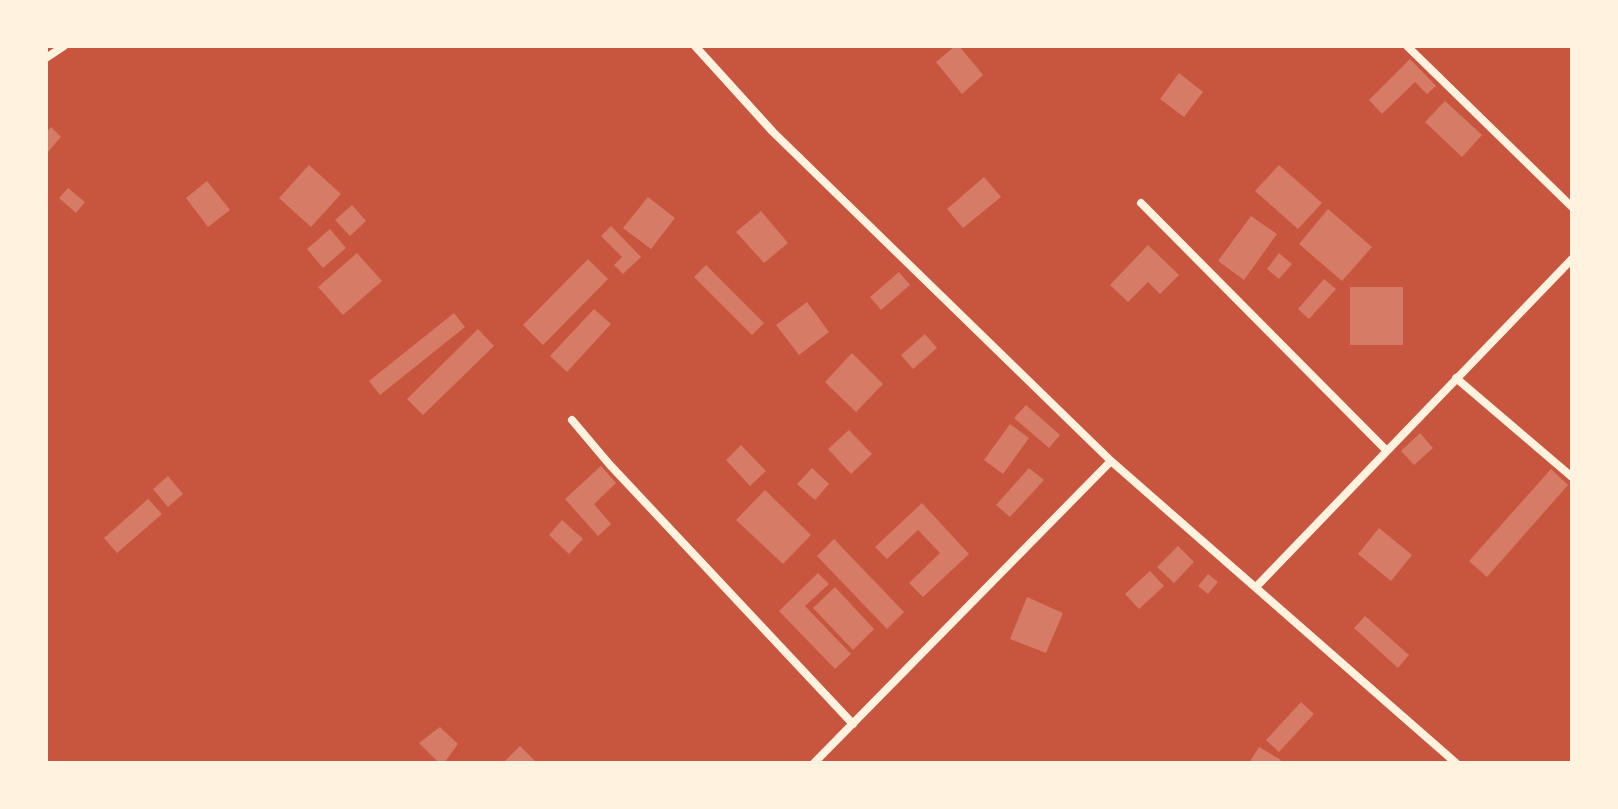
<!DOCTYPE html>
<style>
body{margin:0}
#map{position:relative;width:1618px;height:809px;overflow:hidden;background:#c8553d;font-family:"Alegreya Sans",sans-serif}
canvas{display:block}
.frame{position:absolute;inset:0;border:48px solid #fff3e0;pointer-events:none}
</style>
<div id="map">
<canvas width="1618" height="809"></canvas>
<div class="frame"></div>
</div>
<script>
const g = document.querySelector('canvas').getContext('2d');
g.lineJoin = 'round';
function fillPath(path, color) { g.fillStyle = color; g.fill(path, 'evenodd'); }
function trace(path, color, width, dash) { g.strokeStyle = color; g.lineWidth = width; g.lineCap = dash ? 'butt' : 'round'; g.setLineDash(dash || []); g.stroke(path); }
const building = new Path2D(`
 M955 46H959L983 75 962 94 936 62Z
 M1410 59 1436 86 1427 94 1415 82 1382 114 1369 100Z
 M1179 73 1203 92 1184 117 1160 99Z
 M1445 101 1482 135 1462 157 1425 122Z
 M51 127 61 137 46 154V133Z
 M309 165 341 194 311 227 279 198Z
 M1279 165 1322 203 1298 229 1255 191Z
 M984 177 1001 197 963 228 947 209Z
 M207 181 230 210 208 227 186 198Z
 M68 188 85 202 76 213 59 198Z
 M648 197 675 218 651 249 623 228Z
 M352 205 366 221 350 236 335 220Z
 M1328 209 1372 247 1342 281 1299 244Z
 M761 211 788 243 764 263 736 232Z
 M1251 216 1277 234 1244 280 1218 261Z
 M611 226 641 257 623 274 614 265 622 257 601 236Z
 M330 229 346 248 323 268 307 249Z
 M1148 245 1179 275 1160 294 1148 282 1128 302 1110 285Z
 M357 253 382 281 343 315 318 287Z
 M1279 253 1292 264 1279 279 1267 269Z
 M588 259 608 279 543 345 523 325Z
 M706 265 764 323 752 335 694 277Z
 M899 272 910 285 881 310 870 297Z
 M1324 279 1336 289 1309 319 1298 309Z
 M1350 287H1403V345H1350Z
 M807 302 829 332 799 355 776 325Z
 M594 309 611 324 567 372 550 356Z
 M454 313 465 327 380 395 369 381Z
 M478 329 494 346 423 415 407 399Z
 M925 334 937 348 913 369 901 355Z
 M852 353 883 384 856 412 825 382Z
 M1026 405 1060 435 1049 448 1014 418Z
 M1010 424 1029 438 1003 474 984 460Z
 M849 430 872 454 851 474 828 449Z
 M1420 433 1433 448 1414 465 1401 451Z
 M741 445 766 471 750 486 726 460Z
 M601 466 616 483 594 504 611 524 598 536 565 499Z
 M812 468 829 484 815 500 797 484Z
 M1029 468 1044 480 1010 517 996 505Z
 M1551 469 1568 485 1487 577 1469 561Z
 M168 476 183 494 168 507 153 489Z
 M765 490 811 535 783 564 736 520Z
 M148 499 162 514 117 553 104 538Z
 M922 503 969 554 923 597 909 583 940 553 918 530 887 559 875 547Z
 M562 520 583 539 569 554 549 535Z
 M1379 528 1412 555 1391 581 1358 554Z
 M834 539 904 612 887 629 817 556Z
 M1178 546 1194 562 1174 583 1157 567Z
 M1150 571 1164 586 1139 609 1125 594Z
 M818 573 829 584 805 606 851 654 835 669 779 611Z
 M1208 574 1218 582 1208 594 1198 586Z
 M835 587 874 629 853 650 813 608Z
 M1027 597 1063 613 1046 653 1010 639Z
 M1365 616 1409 655 1398 668 1354 628Z
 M1301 702 1314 714 1279 752 1266 740Z
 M440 727 458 744 444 763H439L419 743Z
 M520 746 537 763H503Z
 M1259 747 1281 760 1279 763H1249Z`);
const minor = new Path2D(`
 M695 46 773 132 1111 461
 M1407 46 1572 207
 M46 58 64 46
 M1141 203 1387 451
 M1456 378 1572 477
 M572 420 610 465 853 724
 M1256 587 1572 259
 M814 763 1111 461 1456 763`);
fillPath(building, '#d67c66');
trace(minor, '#fff3e0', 8);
</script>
